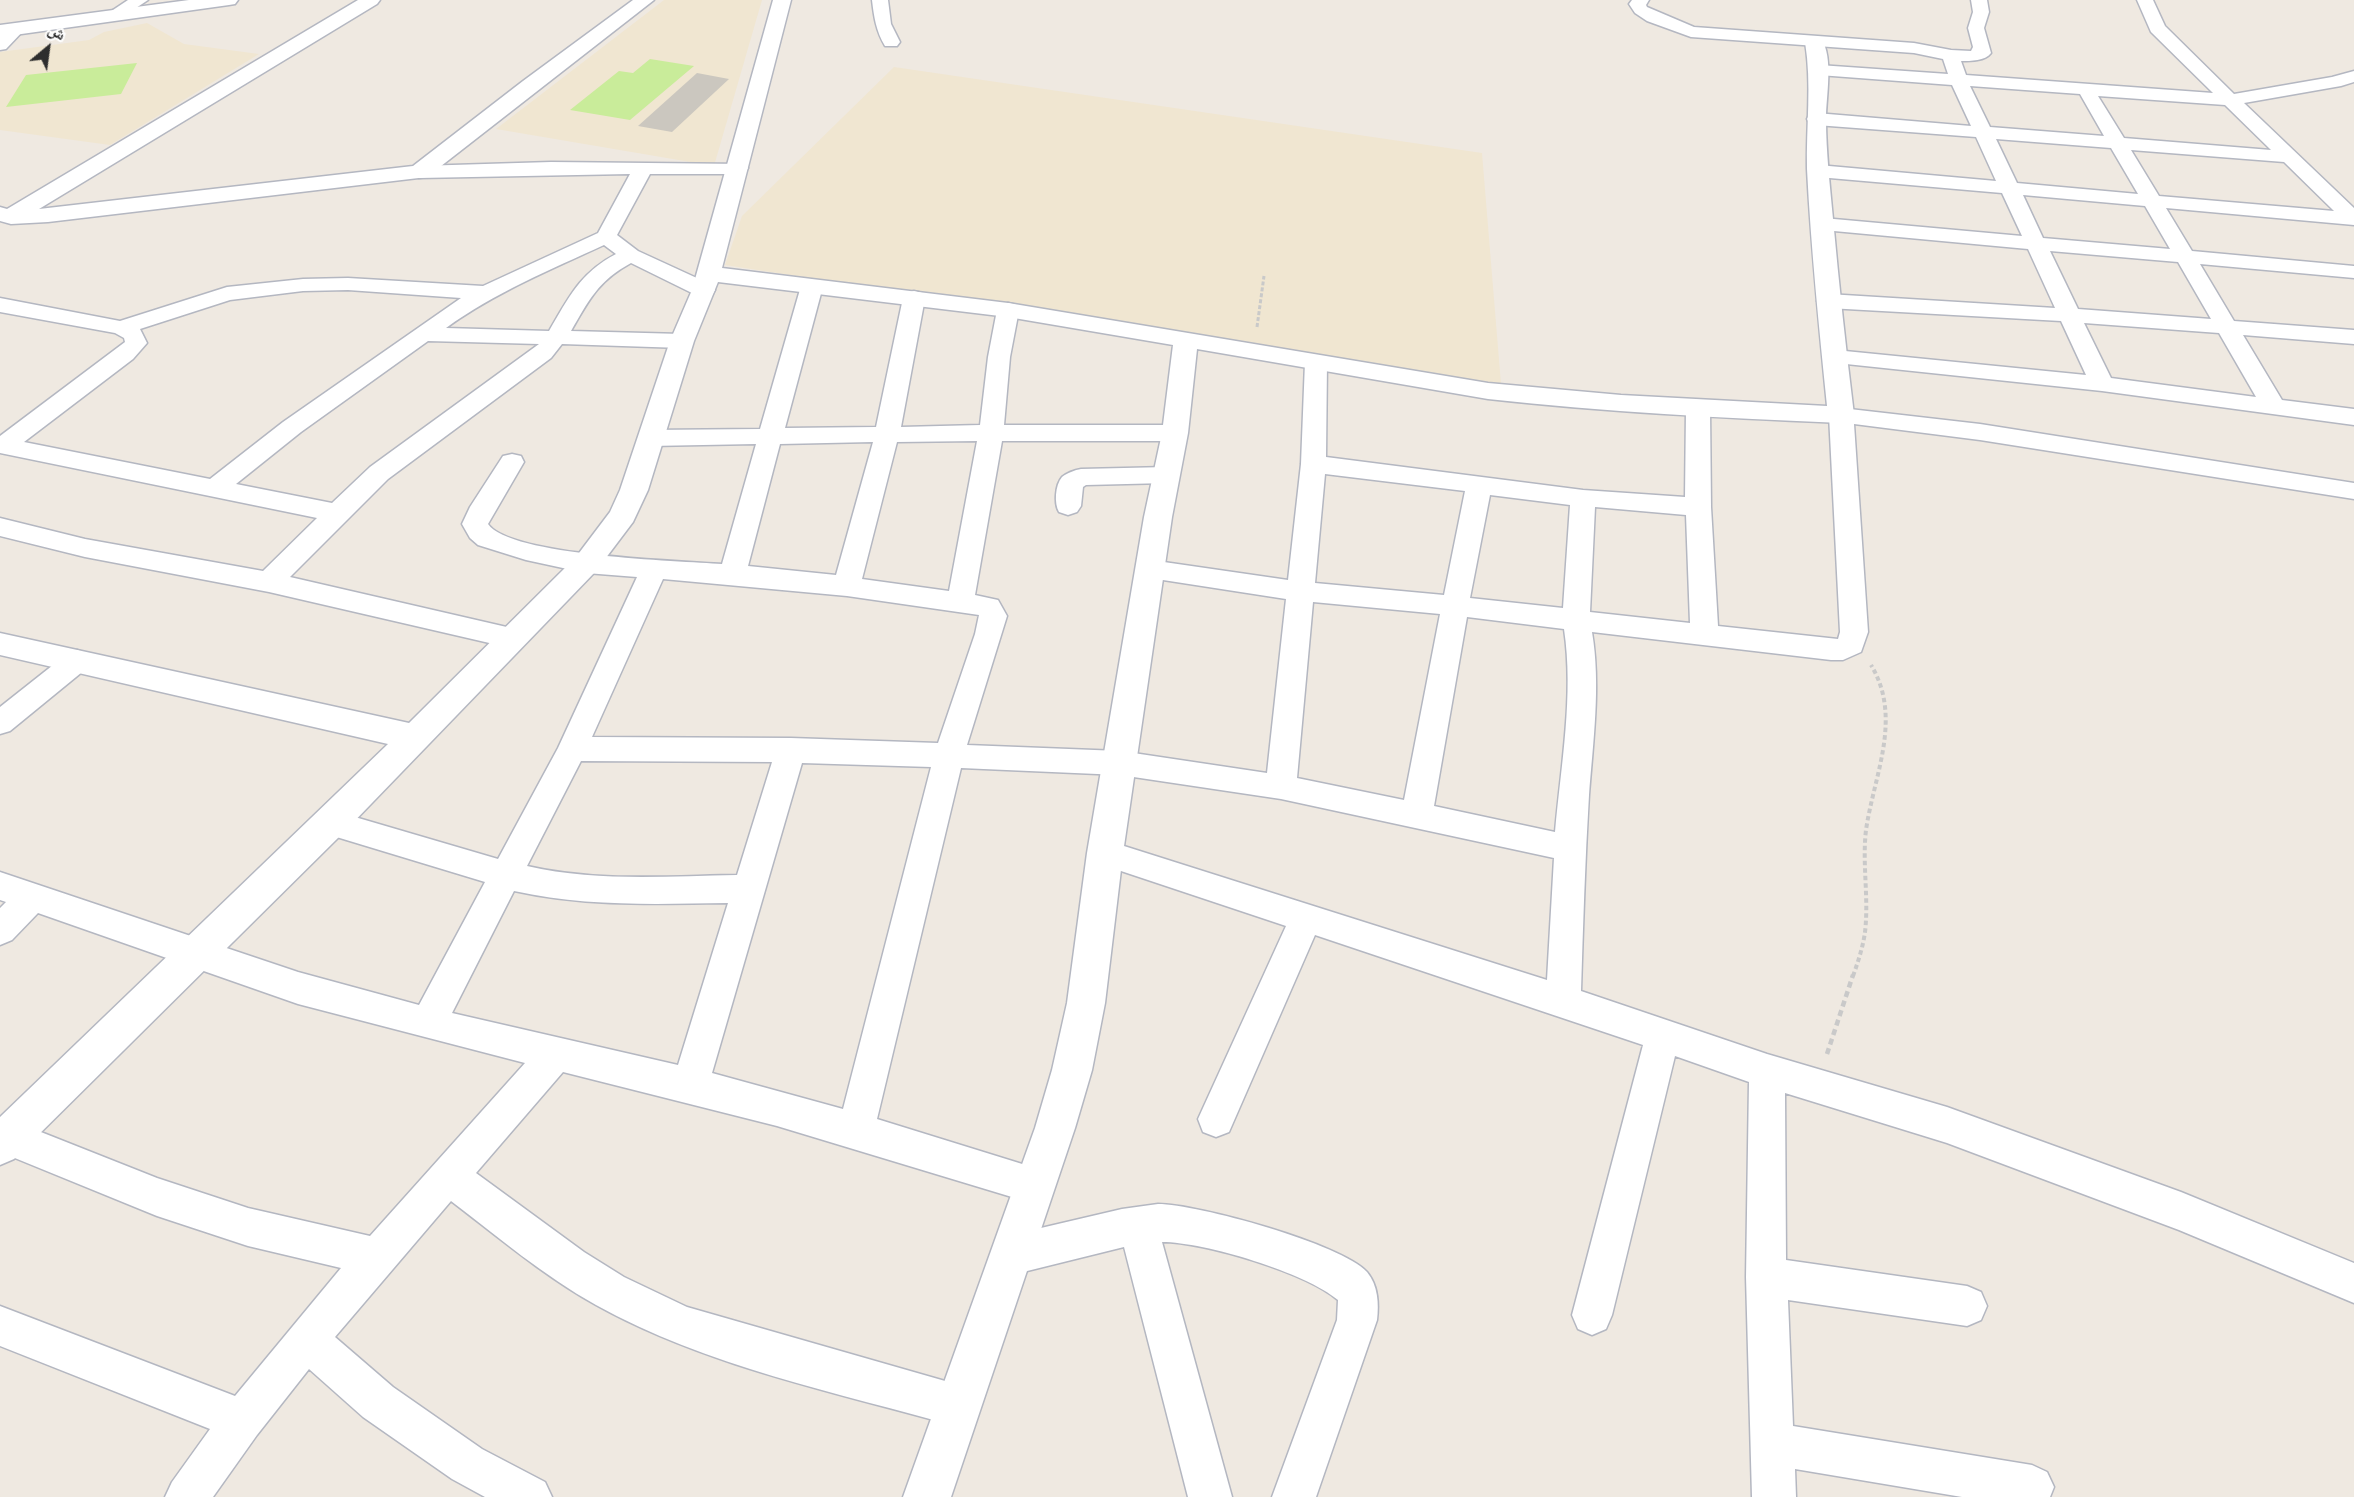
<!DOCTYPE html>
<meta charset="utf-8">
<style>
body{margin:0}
#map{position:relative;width:2354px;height:1497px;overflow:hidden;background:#efe9e1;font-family:"Varela Round","Noto Naskh Arabic",sans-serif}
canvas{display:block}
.north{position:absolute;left:18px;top:18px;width:60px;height:60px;-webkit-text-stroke:4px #fff;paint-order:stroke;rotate:29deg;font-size:16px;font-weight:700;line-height:24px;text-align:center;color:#2e2e2e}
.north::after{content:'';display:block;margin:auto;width:21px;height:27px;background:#2e2e2e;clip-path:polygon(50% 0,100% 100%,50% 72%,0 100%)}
</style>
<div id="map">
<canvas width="2354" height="1497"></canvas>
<div class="north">ش</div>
</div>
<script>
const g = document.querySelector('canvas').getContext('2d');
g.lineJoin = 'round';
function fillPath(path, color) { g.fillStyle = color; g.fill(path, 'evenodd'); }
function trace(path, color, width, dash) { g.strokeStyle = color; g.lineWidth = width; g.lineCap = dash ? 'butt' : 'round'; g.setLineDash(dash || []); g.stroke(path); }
const education = new Path2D(`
 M664 0H762L714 166 496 129Z
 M147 23 184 44 259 54 110 145 0 130V52L89 40 104 32Z
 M894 67 1482 153 1501 384 725 265 742 216Z`);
const pitch = new Path2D(`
 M650 59 694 66 630 120 570 110 619 71 633 73Z
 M137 63 121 94 6 107 26 75Z`);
const building = new Path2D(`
 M697 73 729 79 672 132 638 126Z`);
const pathFar2 = new Path2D(`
 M1257 327 1264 276`);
const pathFar1 = new Path2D(`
 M1853 976C1858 962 1863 947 1865 932 1869 898 1862 864 1866 830 1874 775 1903 718 1871 665`);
const path = new Path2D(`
 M1827 1054 1853 975`);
const street = new Path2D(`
 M128 0H148L118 20H106L104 16Z
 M872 0H888L891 24 900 42 897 46H885C876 31 874 17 872 0Z
 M1632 0H1649L1646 5 1647 7 1694 27 1914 43 1951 50 1971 51 1973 47 1968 28 1973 12 1971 0H1987L1989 12 1984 28 1991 53C1985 61 1971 61 1961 61L1966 75 2213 93 2151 32 2137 0H2153L2165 26 2234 94 2332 77 2354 71V82L2341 86 2244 103 2354 208V225L2166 208 2192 251 2354 266V278L2200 264 2234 321 2354 330V344L2243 335 2282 400 2354 409V425L2102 391 1827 362 1824 357 1827 352 1835 350 2086 375 2061 321 1828 308 1820 306 1817 301 1820 296 1828 294 2055 308 2028 249 1823 230 1816 228 1813 224 1816 220 1823 218 2022 236 2002 193 1818 177 1811 175 1808 171 1811 167 1818 165 1996 181 1976 137 1816 125 1809 123 1807 119 1809 115 1816 113 1971 126 1952 85 1819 75 1813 74 1810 70 1813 66 1819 65 1948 74 1943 59 1914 53 1691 37 1647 21 1635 13 1629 4ZM1970 86 2080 94 2104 136 1990 127ZM2098 96 2225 105 2271 150 2124 138ZM1996 139 2111 148 2138 194 2017 183ZM2131 150 2284 162 2334 211 2159 196ZM2023 195 2145 206 2170 249 2043 238ZM2050 251 2178 262 2211 319 2078 309ZM2084 323 2219 333 2256 397 2111 378Z
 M17 24 25 29 6 49 0 50V36L11 25Z
 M551 162 745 164 748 168 745 172 738 174H650L617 235 638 251 712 285 715 290 712 295 704 296 696 295 631 263C598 281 589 300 571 331L682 334 690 336 693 341 690 346 682 348 562 344 551 358 388 479 290 577 511 628 521 631 525 638 521 645 511 648 269 592 85 557 0 536V518L85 539 263 571 317 518 0 453V436L125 342 124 338 115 333 0 312V298L120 321 227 287 303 279 348 278 483 286 598 233 630 174 419 178 412 176 409 172 412 168 419 166ZM604 245 616 254C580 273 569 297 549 331L446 328C494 293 550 270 604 245ZM348 290 461 298 283 422 210 479 24 442 133 359 147 343 140 329 230 300 303 291ZM428 341 539 344 370 467 332 503 236 484 301 432Z
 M812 280 820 281 823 286 785 428 876 427 903 298 906 293 914 291 922 293 925 298 901 427 980 425 988 357 997 310 1000 305 1008 303 1016 305 1019 310 1010 357 1004 425H1175L1184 428 1187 433 1184 438 1175 441H1002L975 595 998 600 1007 616 967 745 1120 751 1267 773 1286 599 1150 578 1141 576 1137 569 1141 562 1150 560 1288 580 1301 464 1305 362 1308 357 1316 355 1324 357 1327 362 1326 457 1583 490 1685 497 1686 409 1690 404 1698 402 1706 404 1710 409 1711 507 1718 626 1838 639 1840 632 1829 415 1833 410 1841 408 1980 424 2354 483V499L1980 440 1854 424 1868 632 1861 652 1843 660H1831L1592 632C1601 685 1593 742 1589 795 1585 861 1583 926 1581 991L1767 1054 1947 1107 2181 1192 2354 1263V1303L2179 1230 1947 1143 1785 1093 1786 1260 1967 1286 1981 1292 1987 1306 1981 1320 1967 1326 1788 1300 1793 1426 2032 1465 2047 1472 2054 1487 2050 1497H1962L1795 1469 1796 1497H1752L1746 1277 1749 1082 1675 1056 1612 1315 1606 1329 1592 1335 1578 1329 1572 1315 1643 1045 1315 935 1229 1132 1216 1137 1203 1132 1198 1119 1286 926 1094 862 1089 853 1094 844 1105 840 1547 980 1554 858 1281 799 1120 775 961 768 877 1119 1048 1172 1054 1185 1048 1198 1035 1204 777 1126 563 1072 476 1173 584 1252 624 1277 687 1307 959 1385 974 1391 980 1406 974 1421 959 1427C839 1393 705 1366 596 1305 544 1276 498 1237 451 1201L335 1337 393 1387 482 1449 545 1482 552 1497H485L452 1479 363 1417 309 1369 257 1435 213 1497H165L172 1482 210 1429 0 1346V1306L235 1396 341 1268 248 1246 157 1216 0 1152V1122L8 1119 157 1178 248 1208 370 1236 525 1063 298 1004 38 913 12 940 0 945V908L6 902 0 900V872L298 972 419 1005 485 882 320 832 315 823 320 814 331 810 498 859 558 748 637 577 586 573 526 560 478 545 470 538 462 524 470 507 503 456 512 454 521 456 524 462 488 524C510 556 679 561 722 564L756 444 650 446 641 443 638 438 641 433 650 430 760 429 801 286 804 281ZM977 441 949 591 862 579 897 442ZM873 442 836 575 748 566 780 444ZM1325 474 1465 491 1444 595 1315 583ZM1490 495 1570 505 1563 608 1470 598ZM1595 507 1686 515 1690 623 1590 612ZM663 579 847 596 979 615 975 634 938 743 791 738 592 737ZM1313 602 1440 614 1404 800 1297 778ZM1467 617 1564 629C1574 695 1561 765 1555 832L1434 806ZM581 761 772 762 737 875C667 876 596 882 527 866ZM802 763 931 767 843 1109 712 1073ZM514 891C586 907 655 904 728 903L678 1065 452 1013Z
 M1167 467 1176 469 1179 475 1176 481 1167 483 1086 485 1083 487 1081 506 1077 512 1068 515 1059 512C1054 504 1055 485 1062 477 1067 473 1075 470 1081 469Z
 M77 650 87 654 91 661 87 668 10 731 0 734V707L67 654Z
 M1158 1204C1197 1204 1342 1244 1367 1272 1378 1285 1379 1304 1377 1320L1316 1497H1272L1337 1320 1338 1300C1306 1273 1205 1242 1162 1242L1232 1497H1188L1124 1247 1011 1275 997 1269 991 1255 997 1241 1011 1235 1122 1209Z`);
const secondary = new Path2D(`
 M189 0H238L235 4 229 5 0 37V25Z
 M358 0H380L377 4 39 209 413 166 523 81 633 0H654L427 177 48 222 11 224 0 221V207L7 209Z
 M773 0H791L722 268 1008 303 1488 383 1621 395 1827 406C1819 327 1811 249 1807 169 1806 127 1812 84 1805 42L1807 38H1821C1834 58 1826 96 1826 119 1826 152 1830 186 1833 219 1839 285 1846 350 1854 415L1850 421 1841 423C1723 418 1605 412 1488 399L1197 349 1188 433 1172 517 1123 853 1105 1003 1092 1070 1075 1128 951 1497H903L1035 1128 1052 1070 1067 1003 1087 853 1144 517 1162 433 1173 345 1008 317 718 282 694 341 648 490 633 522 596 571 343 833 14 1159 0 1165V1117L388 744 0 655V633L409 723 576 557 610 512 620 490 670 341 692 290Z`);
fillPath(education, '#f0e6d1');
fillPath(pitch, '#c9ec9a');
fillPath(building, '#cbc7bf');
trace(street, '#b4b7c1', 3);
trace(secondary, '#b4b7c1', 3);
trace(pathFar2, '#c9c9c9', 3, [4, 2]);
trace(pathFar1, '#c9c9c9', 4, [4.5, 3]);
trace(path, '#c9c9c9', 4.5, [6, 4]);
fillPath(street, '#fff');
fillPath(secondary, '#fff');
</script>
